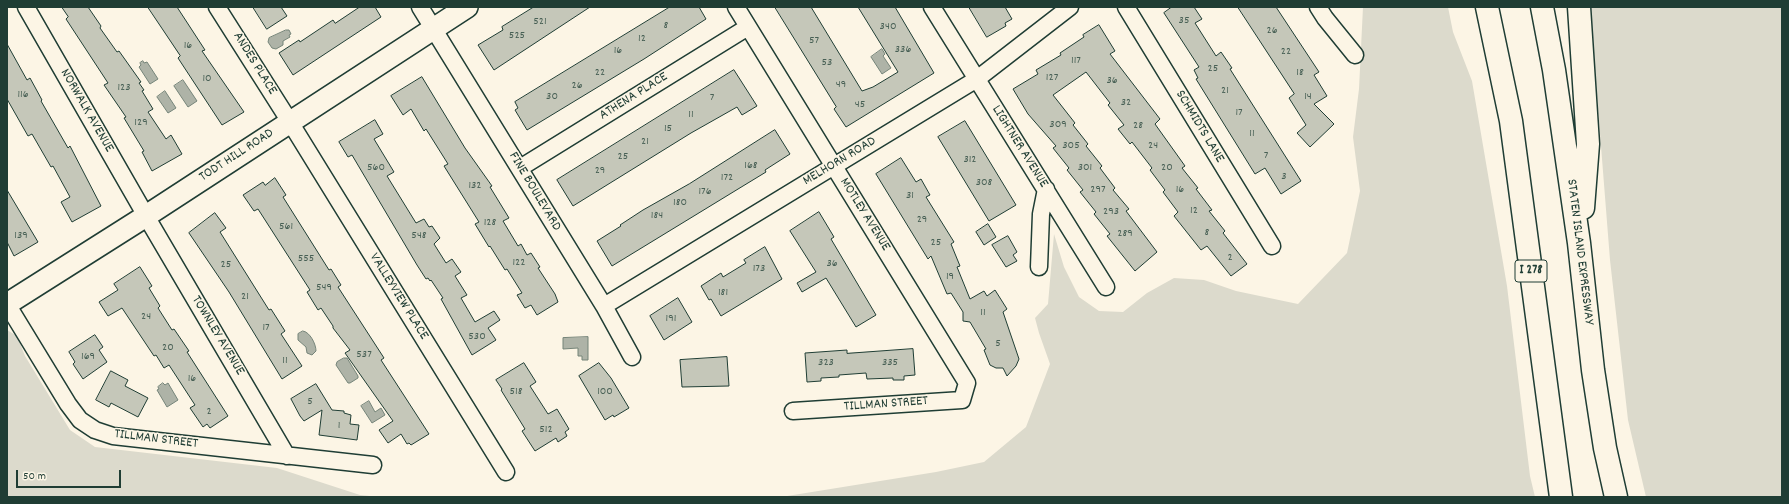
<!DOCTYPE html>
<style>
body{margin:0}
#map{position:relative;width:1789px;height:504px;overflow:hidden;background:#fcf5e5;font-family:Dekko,sans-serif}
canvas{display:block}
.frame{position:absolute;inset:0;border:8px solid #1f3d34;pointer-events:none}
.scale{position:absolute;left:16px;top:470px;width:105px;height:18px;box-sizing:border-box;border:2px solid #1f3d34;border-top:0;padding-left:5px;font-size:12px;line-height:14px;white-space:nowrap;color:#1f3d34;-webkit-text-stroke:3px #fcf5e5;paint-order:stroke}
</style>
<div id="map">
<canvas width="1789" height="504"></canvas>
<div class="frame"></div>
<div class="scale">50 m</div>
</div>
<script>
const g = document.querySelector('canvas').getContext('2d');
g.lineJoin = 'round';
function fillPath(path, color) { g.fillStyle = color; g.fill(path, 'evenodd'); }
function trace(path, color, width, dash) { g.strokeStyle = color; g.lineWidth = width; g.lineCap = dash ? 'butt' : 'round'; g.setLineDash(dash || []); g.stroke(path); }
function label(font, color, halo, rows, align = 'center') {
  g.font = font + ' Dekko,sans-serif'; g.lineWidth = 3; g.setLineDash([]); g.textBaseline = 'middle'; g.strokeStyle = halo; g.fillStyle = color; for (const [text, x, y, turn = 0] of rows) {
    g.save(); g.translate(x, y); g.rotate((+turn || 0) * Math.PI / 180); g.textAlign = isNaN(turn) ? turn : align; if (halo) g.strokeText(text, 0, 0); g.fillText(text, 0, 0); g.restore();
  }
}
const green = new Path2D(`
 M1363 7H1448L1453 32 1472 81 1507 286 1530 476 1535 497H781L936 472 984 462 1026 427 1050 364 1039 333 1035 318 1048 304 1054 234 1064 267 1079 297 1099 311 1123 312 1147 293 1174 278 1204 280 1236 291 1298 304 1347 253 1360 191 1353 137 1359 89Z
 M1590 7H1782V497H1646L1628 420 1610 260Z
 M7 330 17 336 25 356 70 430 95 447 277 468 360 495 380 497H7Z`);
const water = new Path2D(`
 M286 30H289L291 34 289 35 290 37 283 41V45L276 49 272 48 268 42 269 38Z
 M882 49 885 54 883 56 891 68 882 74 871 57Z
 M143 61 144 63 147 62 158 79 150 84 139 67 141 65 140 63Z
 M183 80 197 101 188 107 174 86Z
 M165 91 176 108 168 113 157 97Z
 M303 331C310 332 316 344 316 351L312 355 307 353 306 347 298 340V334Z
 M588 337V360H582V356H578V348L563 349V338Z
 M344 358H347L358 376V378L350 383H348L336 365 337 362Z
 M163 383 165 385 168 383 178 400 167 407 157 390 159 389 158 387Z
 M369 401 375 412 381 408 385 415 372 423 361 406Z`);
const building = new Path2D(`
 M62 7H88L101 26 100 28 117 52 119 51 141 82 139 83 144 90 142 91 153 109 148 112 166 139 171 135 182 154 152 171 142 152 144 151 124 118 126 117 104 85 108 83 66 19 68 17Z
 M148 7H177L205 50 202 51 244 112 222 125 178 58 180 56Z
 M253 7H281L287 16 267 29Z
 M360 7H375L381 17 293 75 279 53 299 40 300 42 333 20 335 23Z
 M534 7H590L494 70 478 45 503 30 502 27Z
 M670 7H699L706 19 644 59 527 130 515 110 518 108 515 102Z
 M775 7H811L862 91 873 87 898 72 858 7H895L934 73 846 127 834 109 836 107Z
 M969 7H1005L1012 19 1005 23 1006 26 987 37Z
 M1172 7H1194L1202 19 1195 23 1216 56 1221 52 1232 68 1230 69 1301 181 1281 194 1265 168 1255 174 1196 79 1198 78 1194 70 1199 67 1164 13Z
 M1238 7H1276L1319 72 1314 75 1327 96 1314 104 1334 124 1310 147 1297 133 1306 125 1289 98 1294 94Z
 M1099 25 1115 51 1110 54 1160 119 1155 124 1185 166 1182 168 1198 188 1196 189 1212 210 1209 211 1225 231 1223 233 1247 264 1231 276 1207 246 1201 250 1174 216 1178 212 1163 192 1165 190 1150 170 1152 168 1132 142 1130 144 1118 129 1124 125 1108 105 1110 103 1086 72 1053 95 1075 123 1073 125 1088 144 1086 146 1102 166 1100 168 1115 188 1113 190 1129 209 1126 211 1157 252 1135 271 1107 236 1110 234 1094 214 1096 212 1080 192 1083 190 1067 170 1069 168 1053 148 1056 146 1028 114 1013 89 1038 74 1036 70 1061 55 1060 53 1084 37 1083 35Z
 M7 44 27 80 30 78 42 100 41 101 68 148 70 146 101 206 72 222 61 202 70 197 53 166 51 167 32 134 28 136 7 99Z
 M734 70 757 106 742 115 737 107 691 133 573 206 557 180Z
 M422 77 465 148 492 186 490 187 509 218 503 221 518 246 521 244 527 255 531 253 540 267 538 268 555 294 558 302 537 315 531 305 525 308 517 295 522 293 507 269 505 270 490 246 489 247 475 224 479 222 444 166 448 164 426 129 424 131 411 109 403 115 391 96Z
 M375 120 383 134 374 139 394 172 387 176 416 223 424 219 429 227 432 226 440 238 434 244 446 263 452 259 461 272 455 276 467 295 461 298 475 322 494 311 500 320 488 328 496 340 472 355 441 299 443 298 431 280 430 281 428 278 426 279 417 265 352 155 348 157 339 142Z
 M965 121 1016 205 989 221 938 137Z
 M775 130 790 154 765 170 766 172 743 186 612 266 597 241 621 226 620 225 643 210 689 184Z
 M901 158 916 182 921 179 930 195 926 197 954 242 951 244 960 266 957 267 970 299 984 291 987 296 995 290 1007 309 1003 312 1019 359 1016 366 1007 376 1003 368H996L990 365 984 350 986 349 970 322 963 321V312L951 293 947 294 931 256 928 259 876 174Z
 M275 178 286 195 283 197 329 270 331 269 341 285 338 287 384 358 381 360 429 434 411 445 409 443 407 444 401 434 388 443 379 430 393 421 345 353 350 350 333 328V326L321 308 318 310 307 292 310 290 258 209 254 211 243 195 263 182 265 185Z
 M7 190 38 242 14 256 7 242Z
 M819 212 834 237 831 239 876 315 856 327 826 278 802 292 797 283 816 272 790 231Z
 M215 213 226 228 220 232 269 310 271 309 285 331 281 334 302 366 282 379 229 292 189 233Z
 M988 224 996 237 984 245 976 232Z
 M1008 236 1017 252 1013 255 1017 261 1006 267 992 245Z
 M765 247 782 279 721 316 711 299 709 300 701 286 721 273 723 277 746 263 744 260Z
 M140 267 152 286 149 288 160 306 158 308 172 330 174 329 189 351 187 352 228 416 210 428 207 424 203 427 190 408 195 405 169 365 164 368 156 355 154 356 122 308 108 316 99 302 118 290 114 284Z
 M678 298 692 322 664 340 650 316Z
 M95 335 103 347 99 350 107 362 83 379 73 364 75 362 69 352Z
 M913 349 915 375 904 376V380H893V378L867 379 866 373 839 375V377L821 378V381L807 382 805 353 847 350V353Z
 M727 357 729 386 682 387 680 360Z
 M524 363 536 382 530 386 548 414 557 409 569 429 565 432 567 436 558 442 556 438 535 451 522 431 525 429 501 390 502 389 496 380Z
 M599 363 611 378 629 408 614 417 613 415 605 420 579 376Z
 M111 371 128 380 125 386 148 398 138 417 111 403 109 407 96 400Z
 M316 384 332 410 344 411V413L351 415 350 424 359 425 357 440 319 435 322 410 304 421 300 416 291 399Z`);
const minor = new Path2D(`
 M26 7 146 216 287 456
 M217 7 290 122 506 472
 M420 7 604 306 632 357
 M736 7 967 383 962 400 793 411
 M932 7 1106 287
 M1126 7 1272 246
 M1318 7 1325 18 1355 55
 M520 168 748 27
 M1039 267 1041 214 1046 189
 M7 304 68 404 80 420 95 430 113 436 373 465
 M604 306 977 79 1070 7`);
const tertiary = new Path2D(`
 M7 304 146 216 467 7`);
const motorway = new Path2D(`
 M1487 7 1511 121 1561 497
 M1542 7 1554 70 1579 243 1593 370 1605 448 1616 497
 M1579 7 1588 144 1583 208`);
const numberNames = [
 ["35",1184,21],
 ["521",540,22],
 ["8",666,26],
 ["340",888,27],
 ["26",1272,31],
 ["525",517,36],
 ["12",642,39],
 ["57",814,41],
 ["16",188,46],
 ["336",903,50],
 ["16",618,51],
 ["22",1286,52],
 ["117",1076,61],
 ["53",827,63],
 ["25",1213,69],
 ["22",600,73],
 ["18",1300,73],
 ["127",1052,78],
 ["10",207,79],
 ["36",1112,81],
 ["49",841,85],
 ["26",577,86],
 ["123",124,88],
 ["21",1225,91],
 ["116",23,95],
 ["30",552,97],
 ["14",1308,97],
 ["7",712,98],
 ["32",1126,103],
 ["45",860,105],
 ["17",1239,113],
 ["11",691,115],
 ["129",141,123],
 ["309",1058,125],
 ["28",1138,126],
 ["15",668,129],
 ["11",1252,134],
 ["21",645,142],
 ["305",1071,146],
 ["24",1153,146],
 ["7",1266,156],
 ["25",623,157],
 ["312",970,160],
 ["168",751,166],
 ["560",376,168],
 ["301",1085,168],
 ["20",1167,168],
 ["29",600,171],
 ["3",1284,177],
 ["172",727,178],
 ["308",984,183],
 ["132",475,186],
 ["297",1098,190],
 ["16",1180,190],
 ["176",705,192],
 ["31",910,196],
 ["180",680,203],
 ["12",1194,211],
 ["293",1111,212],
 ["184",657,216],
 ["29",922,220],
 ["128",490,223],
 ["561",286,227],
 ["8",1207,233],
 ["289",1125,234],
 ["139",21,236],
 ["548",419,236],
 ["25",936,243],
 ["2",1230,258],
 ["555",306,259],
 ["122",519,263],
 ["36",832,264],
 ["25",226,265],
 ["173",759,269],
 ["19",950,277],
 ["549",324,288],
 ["181",723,293],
 ["21",245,297],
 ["11",983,313],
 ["24",146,317],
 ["191",671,319],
 ["17",266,328],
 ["530",477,337],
 ["5",998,344],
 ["20",168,348],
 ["537",364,355],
 ["169",88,357],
 ["11",285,361],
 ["323",826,363],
 ["335",890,363],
 ["16",192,379],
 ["518",516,392],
 ["100",605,392],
 ["5",310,402],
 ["2",209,412],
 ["1",339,426],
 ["512",546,430]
];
const shields = [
 [1531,271,32]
];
const shieldNames = [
 ["I 278",1531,271]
];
const streetNames = [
 ["ANDES PLACE",254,64,58],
 ["ATHENA PLACE",634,97,-32],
 ["NORWALK AVENUE",86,111,60],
 ["SCHMIDTS LANE",1199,127,59],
 ["LIGHTNER AVENUE",1019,147,58],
 ["TODT HILL ROAD",237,156,-33],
 ["MELHORN ROAD",840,162,-31],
 ["FINE BOULEVARD",534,192,59],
 ["MOTLEY AVENUE",864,215,58],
 ["STATEN ISLAND EXPRESSWAY",1579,252,83],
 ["VALLEYVIEW PLACE",398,297,58],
 ["TOWNLEY AVENUE",217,336,59],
 ["TILLMAN STREET",886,405,-4],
 ["TILLMAN STREET",156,440,7]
];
fillPath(green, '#dcdacc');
fillPath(water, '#aeb3a7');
trace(water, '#758479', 1);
fillPath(building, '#c5c7b9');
trace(building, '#1f3d34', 1);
trace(minor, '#1f3d34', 19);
trace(tertiary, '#1f3d34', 24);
trace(motorway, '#1f3d34', 25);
trace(minor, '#fcf5e5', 16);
trace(tertiary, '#fcf5e5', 21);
trace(motorway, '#fcf5e5', 22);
label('12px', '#486055', null, numberNames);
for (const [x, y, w] of shields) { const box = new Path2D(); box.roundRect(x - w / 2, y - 11, w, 22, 3); g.fillStyle = '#fcf5e5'; g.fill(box); trace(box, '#1f3d34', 1); }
label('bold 13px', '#1f3d34', null, shieldNames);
label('14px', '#1f3d34', '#fcf5e5', streetNames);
</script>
